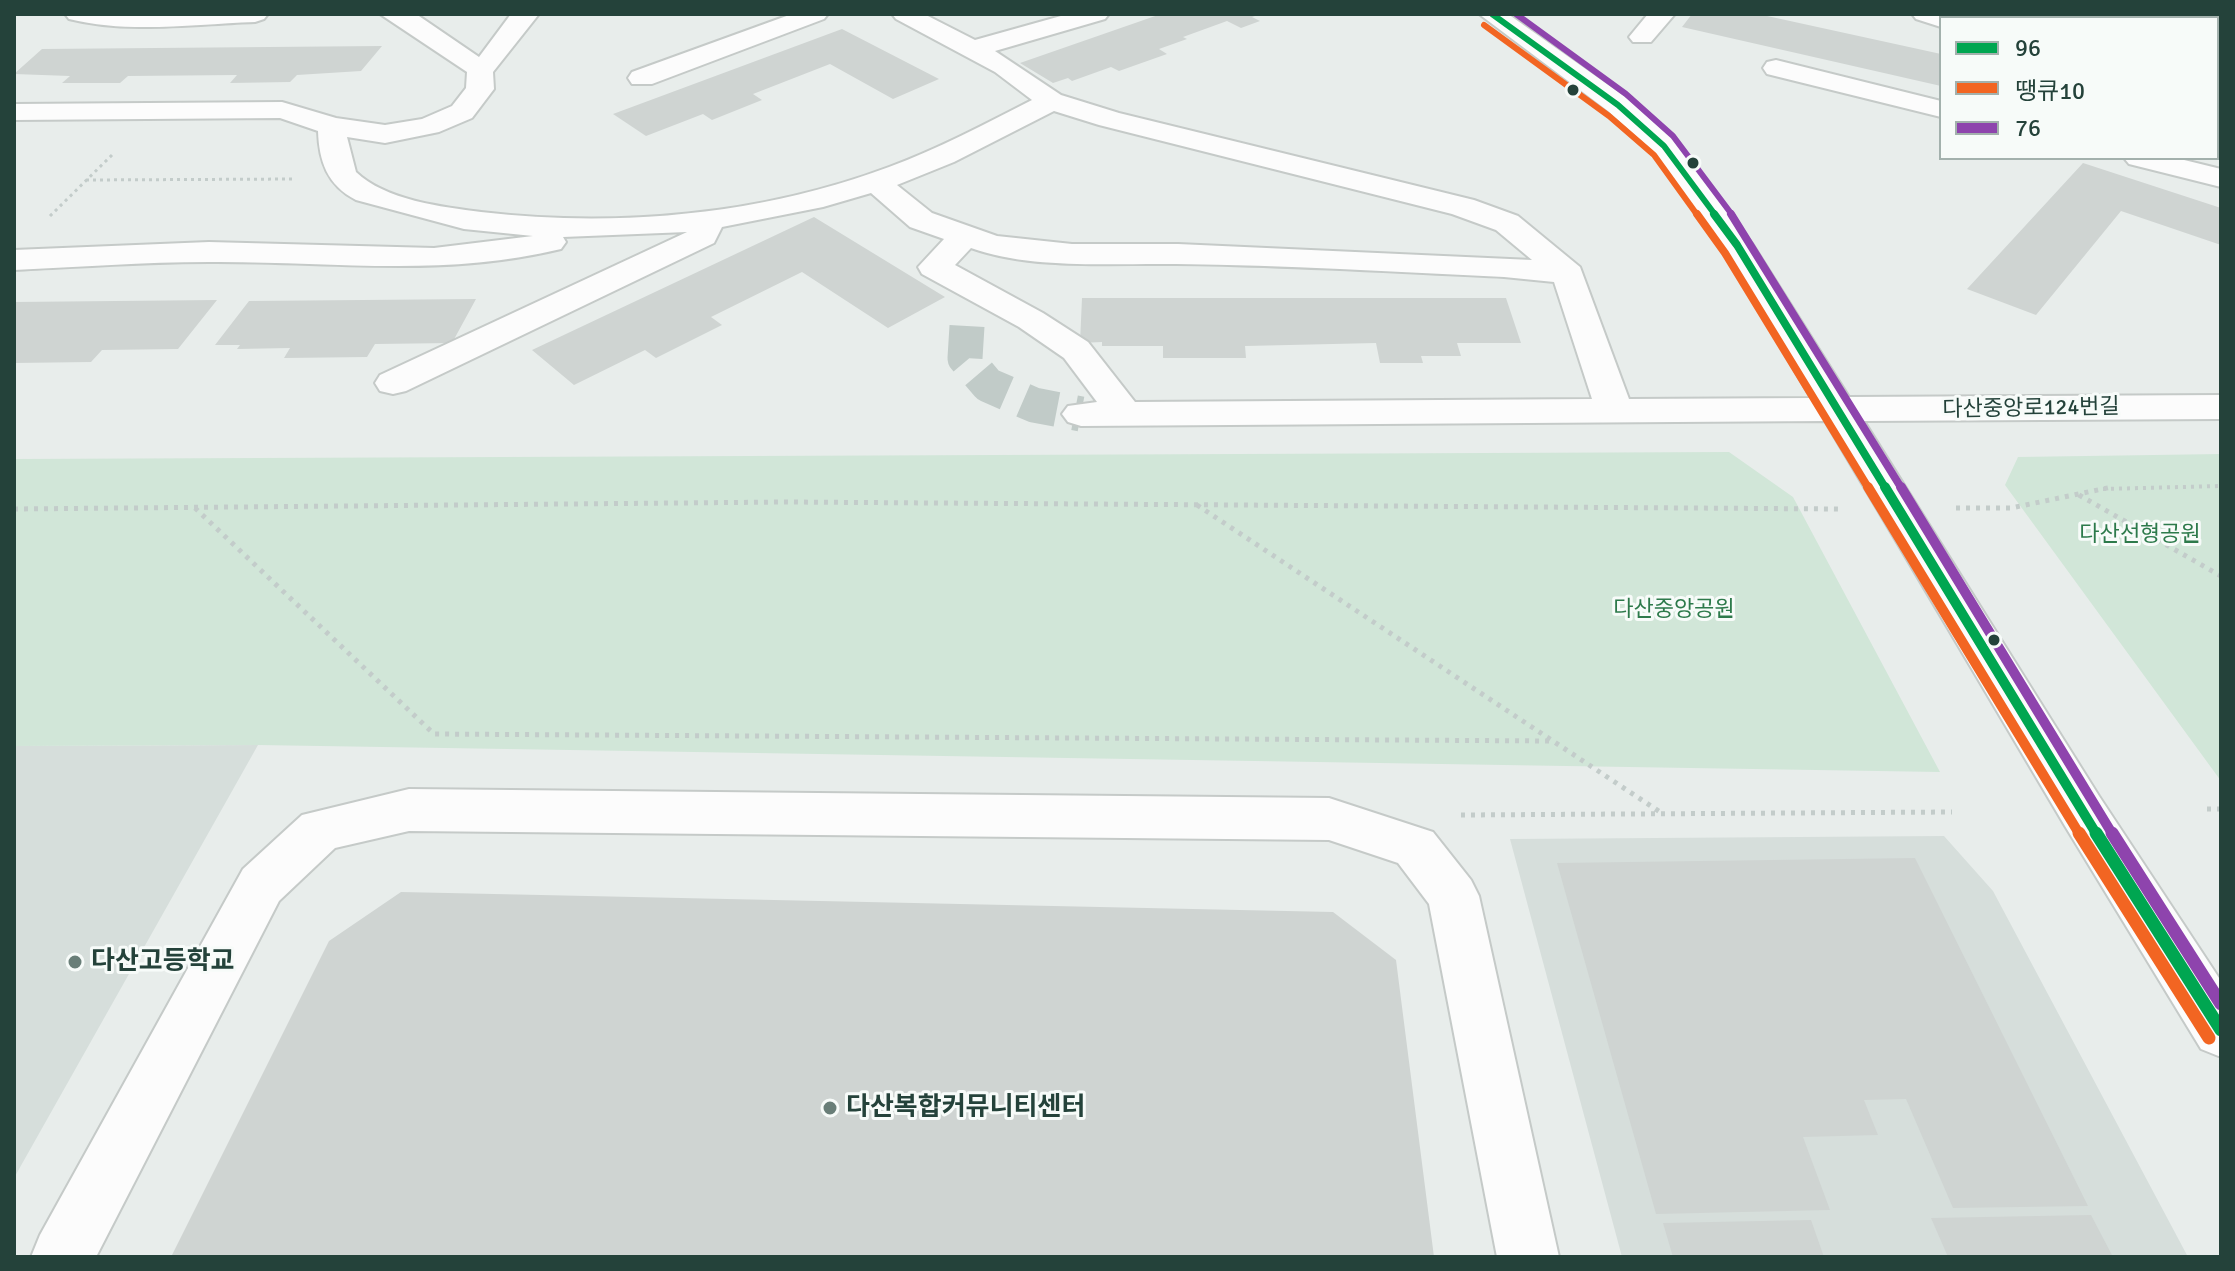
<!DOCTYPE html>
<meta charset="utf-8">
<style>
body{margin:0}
#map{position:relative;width:2235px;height:1271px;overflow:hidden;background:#e8edeb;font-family:Signika,"Noto Sans KR",sans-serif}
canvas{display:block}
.frame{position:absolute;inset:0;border:16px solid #24423a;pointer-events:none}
.legend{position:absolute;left:1939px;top:16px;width:280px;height:144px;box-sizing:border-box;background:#f7fbf9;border:2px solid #a3b1ad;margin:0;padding:10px 14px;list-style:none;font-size:24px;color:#24423a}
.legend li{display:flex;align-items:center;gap:16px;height:40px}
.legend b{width:40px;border:2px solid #a3b1ad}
</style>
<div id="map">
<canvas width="2235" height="1271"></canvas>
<div class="frame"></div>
<ul class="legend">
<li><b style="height:10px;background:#00a651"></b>96</li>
<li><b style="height:10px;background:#f26522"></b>땡큐10</li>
<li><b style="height:10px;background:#8e44ad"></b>76</li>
</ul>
</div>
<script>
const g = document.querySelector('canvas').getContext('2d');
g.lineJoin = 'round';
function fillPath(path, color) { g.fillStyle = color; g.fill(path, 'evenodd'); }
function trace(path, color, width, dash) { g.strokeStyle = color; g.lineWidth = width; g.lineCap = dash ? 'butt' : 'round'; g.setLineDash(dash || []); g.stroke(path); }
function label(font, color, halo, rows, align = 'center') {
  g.font = font + ' Signika,"Noto Sans KR",sans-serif'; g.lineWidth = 6; g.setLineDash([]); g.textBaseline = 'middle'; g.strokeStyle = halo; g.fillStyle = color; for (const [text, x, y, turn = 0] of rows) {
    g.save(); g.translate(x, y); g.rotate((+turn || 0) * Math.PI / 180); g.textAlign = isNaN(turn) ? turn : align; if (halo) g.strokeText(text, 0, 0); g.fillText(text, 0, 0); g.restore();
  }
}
const built = new Path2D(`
 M258 745 14 1178V746Z
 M1944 836 1993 891 2188 1257H1622L1510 839Z`);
const green = new Path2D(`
 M1729 452 1793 497 1940 772 258 745 14 746V459Z
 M2221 454V781L2005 485 2018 457Z`);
const building = new Path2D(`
 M1161 14H1261L1252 17 1260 21 1241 28 1227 21 1183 37 1187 39 1159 49 1167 54 1119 71 1111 67 1072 81 1068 78 1053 83 1020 63Z
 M1692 14H1758L1941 54V86L1682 27Z
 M2071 14H2145L2143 18H2069Z
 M842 29 939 79 893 99 830 64 753 94 762 100 712 120 703 114 646 136 613 114Z
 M382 46 361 71 297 75 290 82 230 83 237 75 128 76 120 83H62L70 76 14 74 42 49Z
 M2083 163 2221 208V245L2121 211 2036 315 1967 289Z
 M814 217 945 297 888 328 802 272 711 317 722 325 656 358 645 350 574 385 532 350Z
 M1082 298H1506L1521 343H1457L1461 356H1421L1423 363H1380L1376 343 1245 346 1246 358H1163V346H1102V342L1080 343Z
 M476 299 452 343 375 344 367 357 284 358 290 348 237 349 240 345H215L249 301Z
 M217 300 178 349 102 350 91 362 14 363V302Z
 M1915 858 2088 1206 1953 1208 1906 1099 1864 1100 1878 1135 1803 1137 1830 1210 1656 1214 1557 863Z
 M401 892 1333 912 1396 960 1434 1257H171L329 941Z
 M2091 1215 2113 1257H1948L1931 1218Z
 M1811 1220 1824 1257H1673L1663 1223Z`);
const minorTunnel = new Path2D(`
 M967 326 965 358 988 385 1034 405 1081 414`);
const pathFar2 = new Path2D(`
 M86 180 296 179
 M50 216 114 153`);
const pathFar1 = new Path2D(`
 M2103 489 2221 486`);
const path = new Path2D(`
 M2079 495 2221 576
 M1197 505 1663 814
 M195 508 434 734 1553 741
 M1956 508H2011L2112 487
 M14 509 786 502 1838 509
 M2207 809H2221
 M1461 815 1952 812`);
const minor = new Path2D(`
 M65 14H268L264 19 255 22C195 24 128 34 69 19Z
 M380 14H416L479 57 511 14H539L493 72 494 89 472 118 439 132 385 143 347 137 356 172C385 200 442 207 481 212 616 228 761 215 889 167 938 149 985 124 1032 100L995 72 896 19 892 14H924L975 40 1068 14H1109L1105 19 995 51 1061 95 1119 113 1474 200 1518 216 1580 267 1629 399 1811 398 1722 247 1654 152 1608 111 1479 14H1508L1628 99 1674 140 1753 245 1849 397 2221 395V419L1864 421 2099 796 2221 981V1057L2201 1049 2065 826 1825 421 1081 426 1068 422 1062 414 1068 406 1097 402 1064 358 1019 327 922 274 918 267 944 239 910 227 871 193 823 207 722 227 714 243 406 391 393 394 380 391 375 383 380 375 687 232 563 237 566 242 561 249C443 278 329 261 209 262 144 262 79 267 14 270V250L209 242 434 248 533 236 464 229 356 200C327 185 319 161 318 131L280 118 14 120V104L282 102 336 118 385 125 422 119 452 106 466 88 467 72ZM1054 111 1099 125 1452 214 1496 230 1532 260 1178 244H1072L997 236 932 213 897 185 954 162ZM971 248C1033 270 1111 263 1176 264 1285 265 1395 272 1504 277L1554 282 1592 399 1135 402 1088 342 1043 313 955 265Z
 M792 14H828L824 19 652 84H632L628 78 632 72Z
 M1648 14H1675L1651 42H1633L1629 37Z
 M1912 14H1950L1953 18H1941V27L1916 19Z
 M2217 48 2221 49V65L2217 64Z
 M1776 60 1941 101V117L1767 74 1763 68 1767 62Z
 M2124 158H2176L2221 169V187L2129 164Z
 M409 789 1329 798 1433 832 1471 880 1479 896 1559 1257H1497L1429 904 1398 863 1329 840 409 831 335 848 279 901 96 1257H31L40 1235 243 869 302 815Z`);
const bus1Far3 = new Path2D(`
 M1492 14 1618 105 1664 146 1716 216`);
const bus1Far2 = new Path2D(`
 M1714 214 1737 245 1886 489`);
const bus1Far1 = new Path2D(`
 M1885 487 2097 835`);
const bus1 = new Path2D(`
 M2096 833 2221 1030`);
const bus2Far3 = new Path2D(`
 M1484 25 1609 116 1654 155 1698 216`);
const bus2Far2 = new Path2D(`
 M1697 214 1725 253 1869 489`);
const bus2Far1 = new Path2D(`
 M1868 487 2080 835`);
const bus2 = new Path2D(`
 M2079 833 2209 1038`);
const bus3Far3 = new Path2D(`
 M1516 14 1626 94 1673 136 1733 216`);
const bus3Far2 = new Path2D(`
 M1731 214 1902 489`);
const bus3Far1 = new Path2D(`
 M1901 487 2113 835`);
const bus3 = new Path2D(`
 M2112 833 2221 1004`);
const markers = [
 [1573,90,7,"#24423a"],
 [1693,163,7,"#24423a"],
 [1994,640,7,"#24423a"],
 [75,962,8,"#697e78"],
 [830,1108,8,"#697e78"]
];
const streetNames = [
 ["다산중앙로124번길",2031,409,-1]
];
const parkNames = [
 ["다산선형공원",2140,535],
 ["다산중앙공원",1674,610]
];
const nearPoinames = [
 ["다산고등학교",91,962],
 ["다산복합커뮤니티센터",846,1108]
];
fillPath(built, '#d6dedb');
fillPath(green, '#d1e6d8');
fillPath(building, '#cfd4d2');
trace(minorTunnel, '#c1cbc8', 35, [35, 18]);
trace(minor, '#c5cac8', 4);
trace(pathFar2, '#c3ccca', 3, [3, 4]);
trace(pathFar1, '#c3ccca', 4, [3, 5]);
trace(path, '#c3ccca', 5, [4, 6]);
fillPath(minor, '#fcfcfc');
trace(bus1Far3, '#00a651', 6);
trace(bus1Far2, '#00a651', 8);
trace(bus1Far1, '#00a651', 10);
trace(bus1, '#00a651', 13);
trace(bus2Far3, '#f26522', 6);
trace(bus2Far2, '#f26522', 8);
trace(bus2Far1, '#f26522', 10);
trace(bus2, '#f26522', 13);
trace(bus3Far3, '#8e44ad', 6);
trace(bus3Far2, '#8e44ad', 8);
trace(bus3Far1, '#8e44ad', 10);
trace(bus3, '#8e44ad', 13);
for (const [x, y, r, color] of markers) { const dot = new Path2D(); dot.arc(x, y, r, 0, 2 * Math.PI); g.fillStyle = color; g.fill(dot); trace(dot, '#f7fbf9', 3); }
label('22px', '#24423a', '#f7fbf9', streetNames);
label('22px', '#2d7a4b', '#f7fbf9', parkNames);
label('bold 26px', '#24423a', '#f7fbf9', nearPoinames, 'left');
</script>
